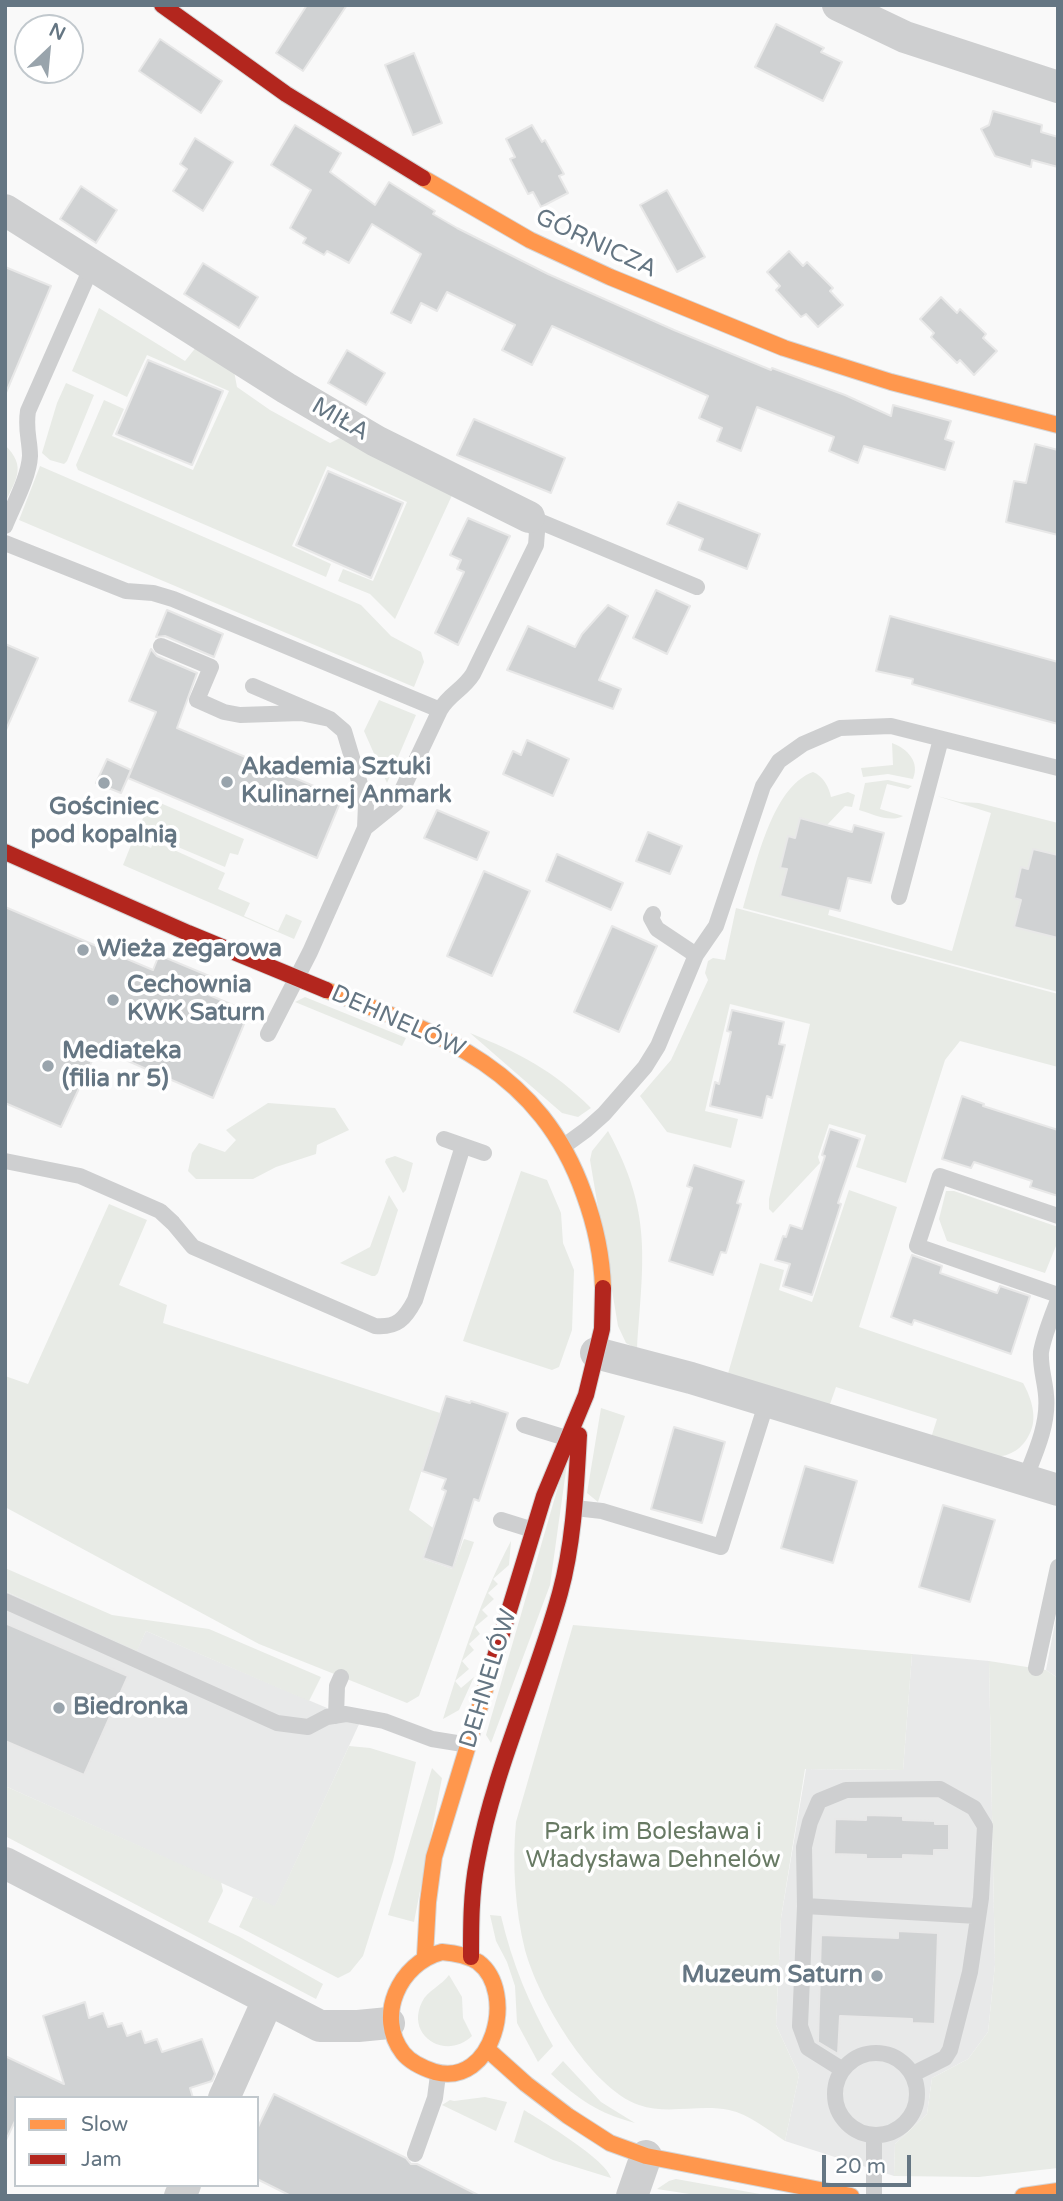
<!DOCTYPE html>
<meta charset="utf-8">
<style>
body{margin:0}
#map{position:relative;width:1063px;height:2201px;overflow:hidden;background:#f9f9f9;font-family:"Varela Round",sans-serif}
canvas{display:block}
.frame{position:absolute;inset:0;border:7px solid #657683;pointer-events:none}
.legend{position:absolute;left:14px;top:2096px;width:245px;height:91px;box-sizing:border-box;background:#fff;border:2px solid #c1c8cd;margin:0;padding:9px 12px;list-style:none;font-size:21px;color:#657683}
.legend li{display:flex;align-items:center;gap:14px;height:35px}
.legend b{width:35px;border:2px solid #c1c8cd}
.north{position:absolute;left:14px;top:14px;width:70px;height:70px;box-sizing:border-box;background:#fff;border:2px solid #c1c8cd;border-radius:50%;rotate:26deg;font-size:19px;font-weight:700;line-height:28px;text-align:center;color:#657683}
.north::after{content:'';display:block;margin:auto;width:24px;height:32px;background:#99a4ac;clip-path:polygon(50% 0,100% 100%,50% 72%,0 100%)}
.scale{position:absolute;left:822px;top:2155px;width:89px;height:32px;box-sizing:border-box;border:4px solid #657683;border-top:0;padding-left:9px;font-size:21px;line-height:24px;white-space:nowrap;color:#657683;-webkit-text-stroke:5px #fff;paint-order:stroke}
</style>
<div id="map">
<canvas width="1063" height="2201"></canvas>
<div class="frame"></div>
<ul class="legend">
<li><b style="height:9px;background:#ff974d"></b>Slow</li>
<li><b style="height:9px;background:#b3261e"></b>Jam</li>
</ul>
<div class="north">N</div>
<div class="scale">20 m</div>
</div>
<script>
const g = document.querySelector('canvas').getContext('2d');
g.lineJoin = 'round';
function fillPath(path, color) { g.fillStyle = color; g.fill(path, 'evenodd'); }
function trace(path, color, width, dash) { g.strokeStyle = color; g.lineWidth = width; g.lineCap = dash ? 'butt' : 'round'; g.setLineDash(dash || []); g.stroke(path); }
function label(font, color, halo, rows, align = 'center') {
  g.font = font + ' "Varela Round",sans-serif'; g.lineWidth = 7; g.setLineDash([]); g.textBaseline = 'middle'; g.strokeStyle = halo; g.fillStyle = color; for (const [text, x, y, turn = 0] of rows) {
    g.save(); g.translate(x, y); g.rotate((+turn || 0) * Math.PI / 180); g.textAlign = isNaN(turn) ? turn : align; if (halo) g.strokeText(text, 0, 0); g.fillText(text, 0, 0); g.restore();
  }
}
const built = new Path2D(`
 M5 1591 137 1650 146 1631 360 1722 275 1907 5 1786Z
 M1058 1607V1678L1046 1670Z
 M912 1654 989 1661 995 1965 988 2032 968 2059 932 2078 927 2114 895 2144 894 2176 785 2141 799 2075 776 2025 781 1918 806 1769 903 1770Z`);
const green = new Path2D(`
 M99 308 185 361 197 346 234 371 237 387 270 410 330 443 344 436 454 491 395 619 370 594 338 581 343 569 373 581 407 502 327 466 292 546 331 564 326 577 78 470 76 465 104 400 124 409 112 436 193 470 229 391 147 355 127 397 72 371Z
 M66 383 94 395 67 461 64 464 50 460 42 453 57 403Z
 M5 445C27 467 16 479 5 503Z
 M40 466 361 605 391 636 421 652 424 662 414 687 19 520Z
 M379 700 416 715 387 783 364 731Z
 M892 743C908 749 920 762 913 779L888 774 863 777 861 768 893 765Z
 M813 772C823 776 829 787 831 797L848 792 855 795 852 807 845 806 827 825 800 819 795 838 788 837 780 868 787 869 830 908 828 915 952 951 991 813 937 796 960 802 979 803 1058 823V855L1028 869 1021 868 1014 898 1021 900 1014 927 1058 938V992L743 908C755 869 771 787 813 772Z
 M888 780 912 786 908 789 887 784 880 809 903 816C890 823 873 814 859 810L865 783Z
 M151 799 244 839 238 855 230 853 225 867 138 830Z
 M133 840 151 848 154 841 225 873 218 889 250 903 244 916 278 931 286 914 302 921 294 939 123 865Z
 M736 908 1058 994V1067L960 1041 945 1060 906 1183 856 1167 866 1135 829 1124 818 1157 820 1163 773 1213 769 1209V1199L810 1024 730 1004 705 1111 738 1119 731 1148 667 1132 640 1096 671 1060 708 980 705 973 708 961 713 958 725 960Z
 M305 997 406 1038 402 1046 295 1002Z
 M470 1033C519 1053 553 1070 591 1108L578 1117 562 1113Z
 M268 1103 335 1108 349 1130 317 1145 316 1154 276 1167 253 1179H196L188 1171 192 1153 199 1143 225 1152 236 1140 226 1130Z
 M608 1131C653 1213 643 1260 637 1349L626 1343 618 1326 590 1160 592 1151Z
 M395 1156 413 1163 406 1190 403 1193 385 1162 386 1159Z
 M521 1171 547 1180 561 1213 563 1243 574 1270 572 1330 559 1367 552 1370 463 1341Z
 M849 1190 897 1207 859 1327 1023 1383C1032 1399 1038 1419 1029 1435 1009 1474 962 1451 930 1441L937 1419 836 1387 829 1407 727 1377 760 1263 784 1270 779 1290 812 1302Z
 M946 1191H954L1058 1227V1241L1045 1273 947 1241 939 1219Z
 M389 1195 398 1210 378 1273 375 1276H372L340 1263 370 1247Z
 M109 1204 147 1220 119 1285 167 1305 163 1323 440 1413 409 1510 433 1528 423 1559 453 1569 464 1539 474 1542 419 1696 407 1703 259 1644 5 1507V1376L28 1384Z
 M601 1408 625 1416 598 1502 587 1493Z
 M569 1449 550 1585 491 1743 486 1735Z
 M511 1541 509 1565 493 1579 498 1584 488 1593 494 1599 482 1610 488 1616 475 1627 480 1634 469 1644 474 1650 462 1661 469 1669 455 1681 461 1688 474 1677 459 1710 443 1719C462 1659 481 1597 511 1541Z
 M5 1568 112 1615 209 1629 321 1677 309 1701 146 1631 137 1651 5 1591Z
 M573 1625 912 1654 903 1770 805 1769 781 1918 776 2025 799 2075 785 2141C768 2130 749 2114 729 2110 699 2104 667 2115 639 2105 590 2088 538 1998 525 1950 515 1910 512 1863 516 1822Z
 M989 1661 1046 1670 1058 1678V2168L979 2177 894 2176 895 2144 927 2114 932 2078 968 2059 988 2032 995 1965Z
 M349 1746 370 1748 416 1762 393 1861 363 1956 350 1972 338 1978 239 1927 253 1897 275 1906Z
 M432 1768 442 1778 414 1922 388 1915Z
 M5 1786 221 1882 223 1891 208 1922 240 1937 323 1984 316 1999 5 1836Z
 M490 1915 501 1916C512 1963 529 2004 553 2046L538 2062 517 2023 515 1986 507 1962 496 1941Z
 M449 1975 462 1997 463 2018 472 2036C446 2061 405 2036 422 2002 427 1991 442 1985 449 1975Z
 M563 2061 601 2102 635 2123C598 2113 579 2100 551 2074Z
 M485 2097 507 2102 496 2131 442 2105 450 2100 454 2101Z
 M524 2110C542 2121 607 2160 611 2178L553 2160 514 2142Z
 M676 2179 771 2196H702L657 2189 669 2181Z`);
const building = new Path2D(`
 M307 5H347L303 71 276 53Z
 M776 24 824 48 821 52 842 62 823 101 755 67Z
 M160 39 222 81 201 113 139 71Z
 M414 53 442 123 413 135 385 65Z
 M993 111 1042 125 1041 132 1058 137V167L1032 160 1031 167 995 156 981 129 989 125Z
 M295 125 341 153 330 172 375 205 389 182 435 211 433 214 457 228 548 274 674 330 771 370 772 368 845 395 891 416 893 405 951 421 945 439 954 442 945 470 864 446 858 463 829 451 834 437 757 407 741 451 717 441 722 428 699 418 708 396 552 326 532 365 502 350 515 325 447 292 437 311 421 303 411 323 391 313 421 254 372 224 349 263 327 251 324 255 303 243 306 238 290 228 311 190 271 165Z
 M532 125 542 142 545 140 564 174 559 176 568 193 541 207 533 192 528 194 510 159 515 157 506 139Z
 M195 138 233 162 203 211 173 191 187 169 180 164Z
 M81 186 117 210 96 243 60 219Z
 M667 190 705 257 677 272 640 205Z
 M789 251 803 266 807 262 833 288 830 291 843 305 818 327 806 314 801 317 776 290 780 286 767 272Z
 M203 263 258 297 239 328 184 294Z
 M5 267 51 286 5 395Z
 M941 297 957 313 960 309 986 334 983 338 997 351 974 375 960 360 957 363 931 337 934 333 920 319Z
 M347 350 385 373 366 405 328 383Z
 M148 360 223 391 192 465 116 434Z
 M474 419 565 458 551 493 457 455Z
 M1035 444 1058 450V535L1006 522 1014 481 1026 483Z
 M328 471 403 503 371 578 296 545Z
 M678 502 760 534 747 569 699 550 703 539 667 524Z
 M468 518 510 536 458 645 435 633 464 572 457 569 461 560 450 555Z
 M656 590 690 606 667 654 633 638Z
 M608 605 628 616 599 680 621 689 613 709 507 670 528 626 575 647 582 634Z
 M167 610 223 634 214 657 165 636 156 637Z
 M890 616 1058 662V724L912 684 913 679 876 671Z
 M5 644 38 658 5 732Z
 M151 649 157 656 197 673 177 728 342 798 317 858 128 778 156 712 129 701Z
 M527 740 569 759 553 796 503 774 513 751 521 755Z
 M107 759 131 770 121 793 96 783Z
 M437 810 489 832 477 860 424 838Z
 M800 818 852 832 854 825 884 833 871 883 848 878 840 911 780 896 787 869 780 868 788 836 795 838Z
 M648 832 682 846 670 874 636 861Z
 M1033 849 1058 855V938L1014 927 1021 900 1014 898 1021 867 1028 869Z
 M557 854 623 883 611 910 546 881Z
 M484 871 530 891 492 976 447 956Z
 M5 907 153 970 159 955 214 978 207 994 249 1012 213 1098 98 1048 61 1127 5 1103Z
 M612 926 657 946 619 1032 574 1012Z
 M732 1010 784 1022 779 1044 785 1045 772 1098 767 1096 762 1118 710 1106 715 1082 719 1084 731 1032 727 1031Z
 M962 1096 984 1104 983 1106 1058 1130V1196L1030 1187 1032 1181 974 1162 971 1168 942 1159Z
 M830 1129 860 1139 838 1203 841 1204 812 1295 783 1286 790 1264 775 1260 783 1236 786 1237 790 1225 802 1229 825 1156 822 1155Z
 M694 1165 744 1181 737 1203 741 1204 726 1253 721 1252 713 1275 669 1261 692 1188 687 1186Z
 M912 1255 942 1266 940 1273 997 1293 1000 1286 1030 1296 1011 1354 914 1320 912 1325 891 1317Z
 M446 1396 470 1403 471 1401 508 1413 479 1501 474 1499 453 1568 423 1558 446 1491 442 1489 446 1479 422 1471Z
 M674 1427 725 1442 702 1523 651 1509Z
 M805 1466 857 1481 833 1563 781 1548Z
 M943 1505 995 1520 970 1602 919 1587Z
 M5 1623 128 1676 84 1775 5 1741Z
 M866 1815 903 1816V1820L935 1821V1824H949V1850H934V1856L903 1855V1859H866V1855L834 1854 835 1819 866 1820Z
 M898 1931 938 1933 935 2024 912 2023V2019L840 2016 838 2054 818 2042 821 1935 898 1938Z
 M85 2002 89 2018 103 2013 108 2027 122 2023 127 2036 141 2031 145 2043 157 2039 162 2052 202 2039 215 2074 212 2081 190 2088 193 2098H16V2119L5 2142V2056L64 2084 43 2016Z
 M274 2094 406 2158 411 2164H417L480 2196H291L257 2179V2129Z`);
const lane = new Path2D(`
 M529 517 697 587
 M5 526C13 506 29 477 30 456 30 440 25 430 28 411L92 266
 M5 543 126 591 153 593 173 599 440 710
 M161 646 211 667 197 700 224 712 240 715 301 713 330 719
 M253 686 330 719 344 731 366 804 365 828
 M899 897 941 739
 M653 914 651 918 657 929 696 955
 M268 1034 310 952 365 828 396 803 440 710C449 694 463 690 473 674L536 545 537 532 529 517
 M444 1139 484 1153
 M564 1146 586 1130 604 1114 645 1067 658 1046 696 955 716 926 763 786 779 761 803 744 840 728 891 726 1058 768
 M5 1161 80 1176 160 1211 173 1223 193 1247 375 1326C397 1328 405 1319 415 1300L463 1146
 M1058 1216 940 1176 917 1246 1058 1295
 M524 1425 566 1438
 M1025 1479C1035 1454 1049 1424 1046 1395 1045 1381 1040 1367 1041 1352 1044 1335 1052 1316 1058 1300
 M575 1508 602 1511 721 1547 767 1401
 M501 1520 533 1530
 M5 1601 277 1723 308 1727 327 1717 346 1714 384 1721 432 1739 469 1745
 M1036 1668 1058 1567
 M336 1716 337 1686 341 1677
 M805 1906 977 1916
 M835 2094a41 41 0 1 1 82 0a41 41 0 1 1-82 0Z
 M843 2070 808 2048 800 2026 805 1906 804 1847 810 1822 819 1801 846 1790 940 1789 974 1808 985 1826 981 1898 970 1972 950 2050 945 2058 913 2074
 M415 2154 435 2098 438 2075
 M874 2196V2135`);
const street = new Path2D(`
 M838 5 905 37 1058 87
 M5 210 286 388 376 441 529 517
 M596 1353 691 1378 1058 1490
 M5 1863 320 2026H358L389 2023
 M224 2098 268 2000
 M180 2196 185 2185
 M632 2196 646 2156`);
const slow = new Path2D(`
 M423 178 530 240 610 277 784 348 891 382 1058 425
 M326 990C440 1033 540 1069 584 1194 595 1224 602 1256 603 1288
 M442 1952C454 1953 467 1955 478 1962 518 1992 493 2088 435 2072 423 2068 411 2063 403 2053 375 2017 399 1963 442 1952Z
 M425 1956 428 1902 434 1857 494 1660
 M488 2050 526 2084 568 2116 610 2143 646 2156 851 2196
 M1023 2196 1058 2191`);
const jam = new Path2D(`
 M162 5 286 94 423 178
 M5 852 188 933 326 990
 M494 1660 544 1496 586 1395 602 1329 603 1288
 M471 1957C471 1925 471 1893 477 1862 494 1769 535 1684 560 1593 574 1542 576 1488 579 1435`);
const markers = [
 [227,782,7,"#99a4ac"],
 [104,783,7,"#99a4ac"],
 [83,950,7,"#99a4ac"],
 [113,1000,7,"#99a4ac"],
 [48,1066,7,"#99a4ac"],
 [59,1708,7,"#99a4ac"],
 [877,1976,7,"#99a4ac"]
];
const streetNames = [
 ["GÓRNICZA",596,244,25],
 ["MIŁA",340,420,30],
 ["DEHNELÓW",398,1022,24],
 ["DEHNELÓW",489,1679,-73]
];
const poiNames = [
 ["Akademia Sztuki",241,768],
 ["Kulinarnej Anmark",241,796],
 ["Gościniec",104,808,"center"],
 ["pod kopalnią",104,836,"center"],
 ["Wieża zegarowa",97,950],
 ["Cechownia",127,986],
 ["KWK Saturn",127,1014],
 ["Mediateka",62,1052],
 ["(filia nr 5)",62,1080],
 ["Biedronka",73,1708],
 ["Muzeum Saturn",863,1976,"right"]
];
const parkNames = [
 ["Park im Bolesława i",653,1833],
 ["Władysława Dehnelów",653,1861]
];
fillPath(built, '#e8e9e9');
fillPath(green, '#e8ebe6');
fillPath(building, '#d0d2d3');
trace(building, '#e8e8e8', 2);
trace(slow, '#d5d6d7', 18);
trace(jam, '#d5d6d7', 18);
trace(lane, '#cecfd0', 16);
trace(street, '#cecfd0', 32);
trace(slow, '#ff974d', 16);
trace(jam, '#b3261e', 16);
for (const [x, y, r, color] of markers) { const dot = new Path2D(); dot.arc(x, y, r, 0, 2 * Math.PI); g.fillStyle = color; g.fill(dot); trace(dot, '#fff', 2.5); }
label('24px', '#657683', '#fff', streetNames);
label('bold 24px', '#657683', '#fff', poiNames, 'left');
label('24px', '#687a64', '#fff', parkNames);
</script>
